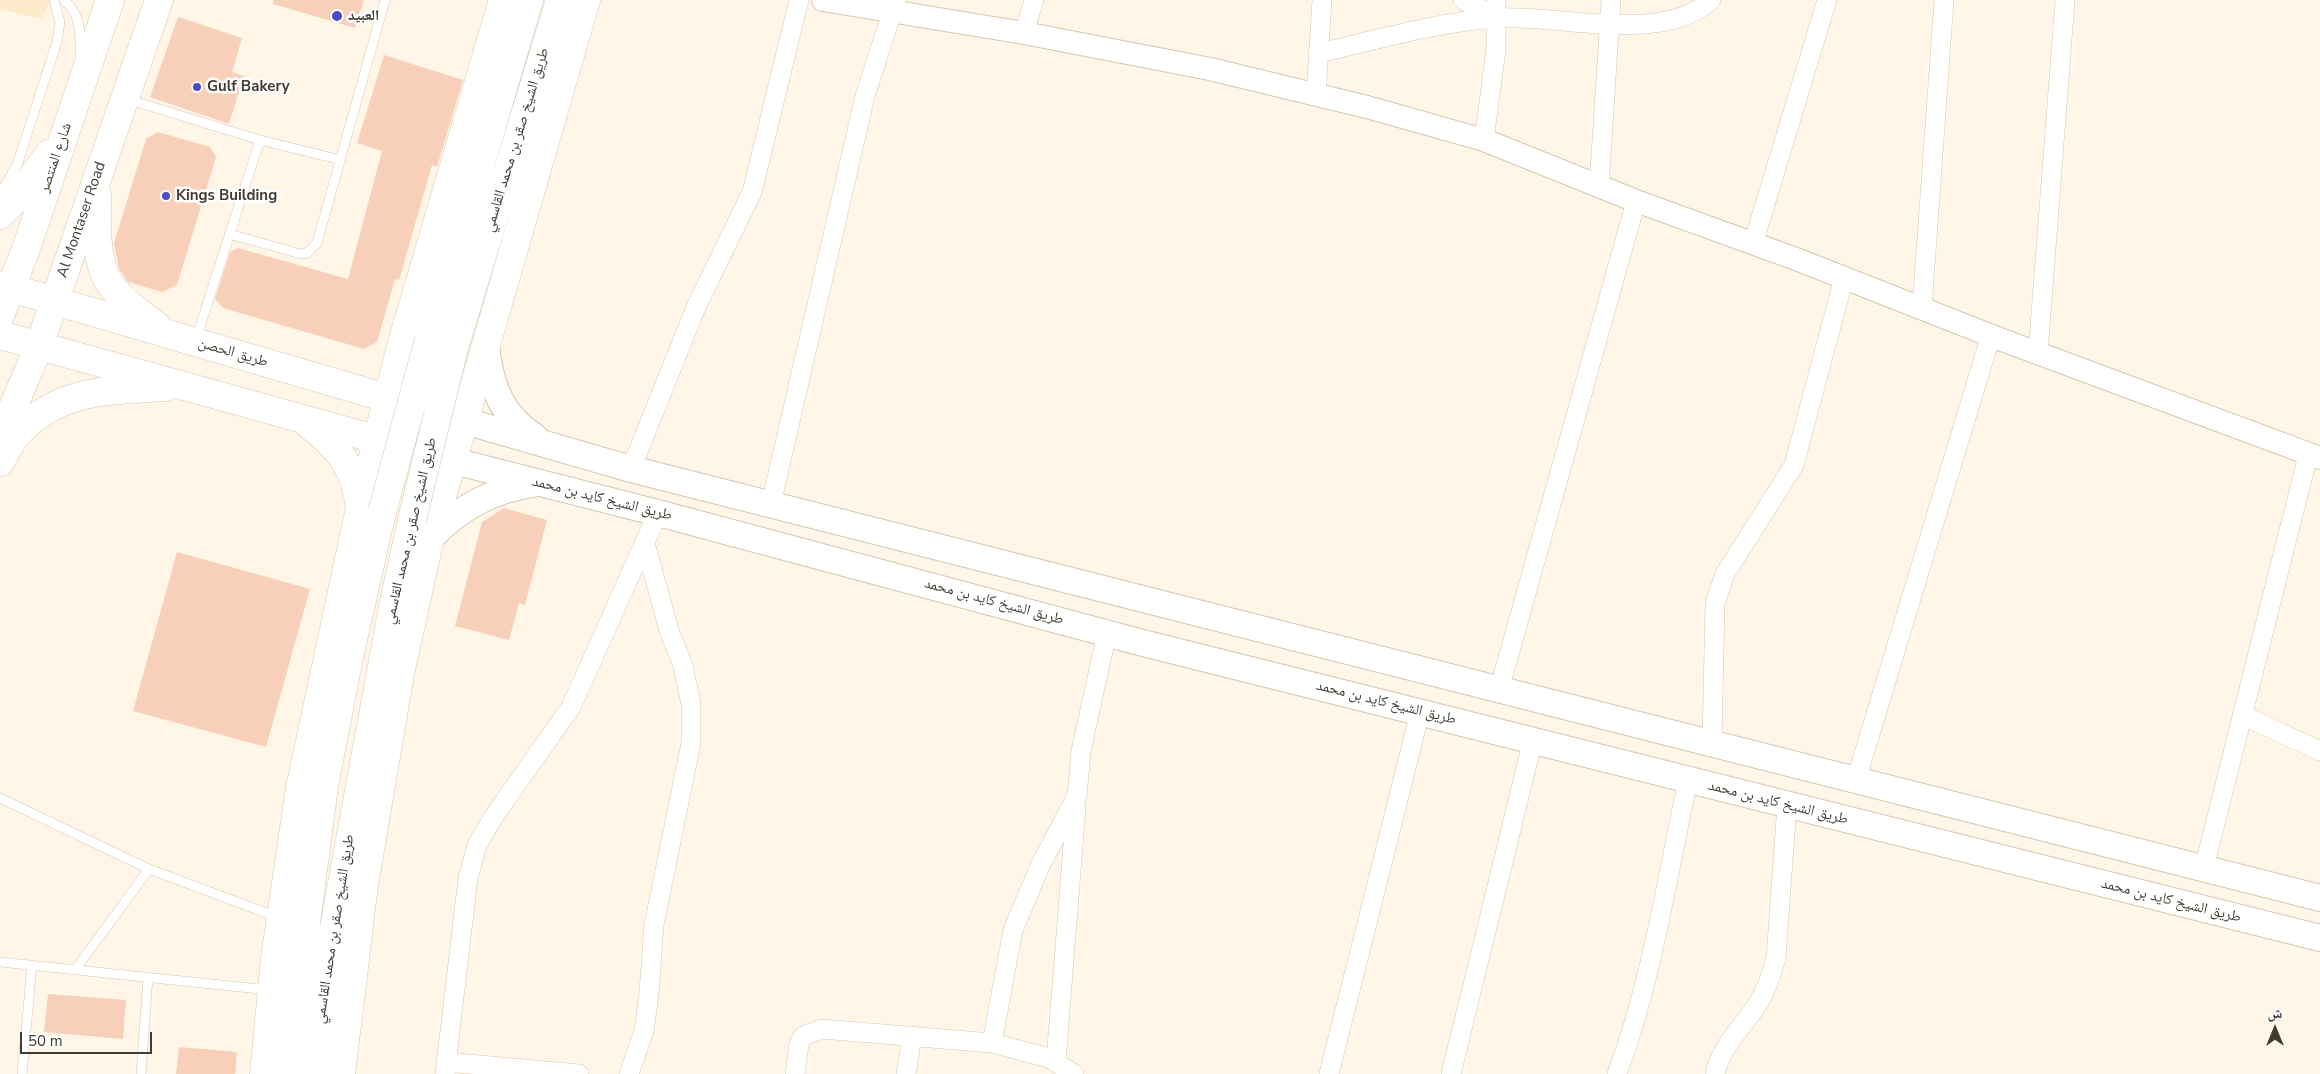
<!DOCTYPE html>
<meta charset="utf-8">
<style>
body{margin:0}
#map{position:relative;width:2320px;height:1074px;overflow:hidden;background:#fff6e8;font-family:"Nunito Sans","Noto Naskh Arabic",sans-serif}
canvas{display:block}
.north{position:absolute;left:2250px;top:1004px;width:50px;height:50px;-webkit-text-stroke:4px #fff;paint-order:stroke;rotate:0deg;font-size:14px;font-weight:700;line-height:20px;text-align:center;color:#413b32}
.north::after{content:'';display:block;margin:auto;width:18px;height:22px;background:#413b32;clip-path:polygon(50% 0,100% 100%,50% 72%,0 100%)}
.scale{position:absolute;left:20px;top:1032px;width:132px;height:22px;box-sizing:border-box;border:2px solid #413b32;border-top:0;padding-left:6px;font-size:15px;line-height:18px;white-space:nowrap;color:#413b32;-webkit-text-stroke:4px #fff;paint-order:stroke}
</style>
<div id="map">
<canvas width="2320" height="1074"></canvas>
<div class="north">ش</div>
<div class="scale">50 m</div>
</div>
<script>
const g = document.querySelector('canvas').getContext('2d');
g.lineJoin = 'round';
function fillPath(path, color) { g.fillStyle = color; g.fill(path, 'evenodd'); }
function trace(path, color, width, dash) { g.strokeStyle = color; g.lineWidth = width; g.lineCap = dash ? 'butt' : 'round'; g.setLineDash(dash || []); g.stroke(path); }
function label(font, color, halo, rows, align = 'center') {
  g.font = font + ' "Nunito Sans","Noto Naskh Arabic",sans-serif'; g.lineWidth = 5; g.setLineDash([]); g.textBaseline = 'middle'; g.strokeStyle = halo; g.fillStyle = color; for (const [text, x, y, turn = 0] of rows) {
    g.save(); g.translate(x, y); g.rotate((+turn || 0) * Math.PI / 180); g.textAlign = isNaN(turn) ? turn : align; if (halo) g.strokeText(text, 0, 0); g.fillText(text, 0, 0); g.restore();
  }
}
const built = new Path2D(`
 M0 0H50L42 19 0 9Z`);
const building = new Path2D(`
 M273 0H364L355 28 273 4Z
 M178 17 242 38 232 72 244 76 229 124 150 97Z
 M384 55 463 80 437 167 432 165 399 280 395 279 377 342 364 349 223 308 215 299 230 252 238 248 348 279 382 151 357 143Z
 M158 132 210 147 216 157 177 285 162 292 128 282 119 269 114 243 146 139Z
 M504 508 547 520 525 605 519 603 509 640 455 626 482 522Z
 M177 552 310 589 266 747 133 711Z
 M48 994 126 1000 123 1039 44 1032Z
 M179 1047 237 1052 235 1074H176Z`);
const service = new Path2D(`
 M64 0C82 15 80 35 80 57
 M127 99 260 140 341 160
 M0 194 17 165 57 42 60 22 54 0
 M229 234 301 254 307 253 317 243 385 0
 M196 339 260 140
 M0 798 149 869 277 917
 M0 962 269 990
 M75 970 149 869
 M22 1074 32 965
 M141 1074 148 977`);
const minor = new Path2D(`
 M1463 0 1498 18
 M1024 33 1034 0
 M1319 53C1377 40 1437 22 1497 18 1558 14 1662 45 1711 0
 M1316 94 1322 0
 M1484 140 1496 49V0
 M1599 187 1611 0
 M1753 244 1827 0
 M1922 308 1944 0
 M2038 353 2065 0
 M631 469 697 305 752 192 799 0
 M771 504 865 96 896 0
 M1499 690 1636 201
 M2242 715 2320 751
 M1712 744 1715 603 1725 574 1794 465 1844 278
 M1856 780 1991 335
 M2204 868 2308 455
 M992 1043 1013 930 1041 864 1077 796 1081 751 1107 633
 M1056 1061 1076 808
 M446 1062 579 1074
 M445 1074 468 878 477 845 494 816 571 707 658 513
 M629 1074 644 1031 649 993 654 925 691 743V704L683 666 669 630 645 543
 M795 1074 799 1044 803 1036 822 1029 992 1043 1049 1058 1074 1074
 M906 1074 912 1037
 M1329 1074 1420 712
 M1451 1074 1533 740
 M1617 1074C1652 980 1667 878 1688 780
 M1715 1074C1721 1046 1742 1028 1757 1005 1767 990 1771 975 1776 958L1787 805`);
const tertiary = new Path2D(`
 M823 0 1024 33 1210 69 1367 107 1484 140 1636 201 1796 259 1997 338 2320 458`);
const secondary = new Path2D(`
 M486 346C490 384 501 416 535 437
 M465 421 631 469 2320 898
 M454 461 658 513 1139 642 2320 938
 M430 538C460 508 491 490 533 484`);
const primary = new Path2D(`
 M97 195C97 221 95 250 105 275 114 296 139 312 157 326
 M0 215 13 202 50 153
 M0 285 462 420
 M0 316 27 246 110 0
 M0 335 451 460
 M308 424C339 448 355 467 360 507
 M0 438 39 346 159 0
 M0 462C6 453 11 440 18 433 61 388 108 391 165 387
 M264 1074 275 958 300 788 360 508 401 346 503 0
 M341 1074 364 885 400 674 430 538 586 0`);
const trunk = new Path2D(`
 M429 339 529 0
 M454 348 560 0
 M290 1074 297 992 324 786 349 657 382 512
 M315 1074 328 960 393 606 412 520`);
const trunkBridge = new Path2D(`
 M382 512 429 339
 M412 520 454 348`);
const markers = [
 [337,16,6,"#4c4cc2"],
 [197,87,5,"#4c4cc2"],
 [166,196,5,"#4c4cc2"]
];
const poiNames = [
 ["العبيد",348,16],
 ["Gulf Bakery",207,87],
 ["Kings Building",176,196]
];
const streetNames = [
 ["طريق الشيخ صقر بن محمد القاسمي",517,140,-73],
 ["شارع المنتصر",56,158,-71],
 ["Al Montaser Road",82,220,-71],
 ["طريق الحصن",233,353,16],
 ["طريق الشيخ كايد بن محمد",602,499,14],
 ["طريق الشيخ صقر بن محمد القاسمي",411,531,-77],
 ["طريق الشيخ كايد بن محمد",994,602,15],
 ["طريق الشيخ كايد بن محمد",1386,703,14],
 ["طريق الشيخ كايد بن محمد",1778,803,14],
 ["طريق الشيخ كايد بن محمد",2171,901,14],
 ["طريق الشيخ صقر بن محمد القاسمي",335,929,-81]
];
fillPath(built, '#fceacb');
fillPath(building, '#f8d0ba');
trace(service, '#d5c7af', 10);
trace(minor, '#d5c7af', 20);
trace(tertiary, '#d5c7af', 24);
trace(secondary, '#d5c7af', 28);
trace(primary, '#d5c7af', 29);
trace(trunk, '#d5c7af', 29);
trace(service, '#fff', 9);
trace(minor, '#fff', 19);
trace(tertiary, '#fff', 22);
trace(secondary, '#fff', 26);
trace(primary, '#fff', 28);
trace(trunk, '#fff', 28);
trace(trunkBridge, '#d5c7af', 29, []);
trace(trunkBridge, '#fff', 28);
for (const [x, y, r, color] of markers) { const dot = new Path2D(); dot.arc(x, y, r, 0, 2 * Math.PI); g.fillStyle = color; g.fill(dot); trace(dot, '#fff', 2); }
label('bold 15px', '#413b32', '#fff', poiNames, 'left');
label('15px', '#413b32', '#fff', streetNames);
</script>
